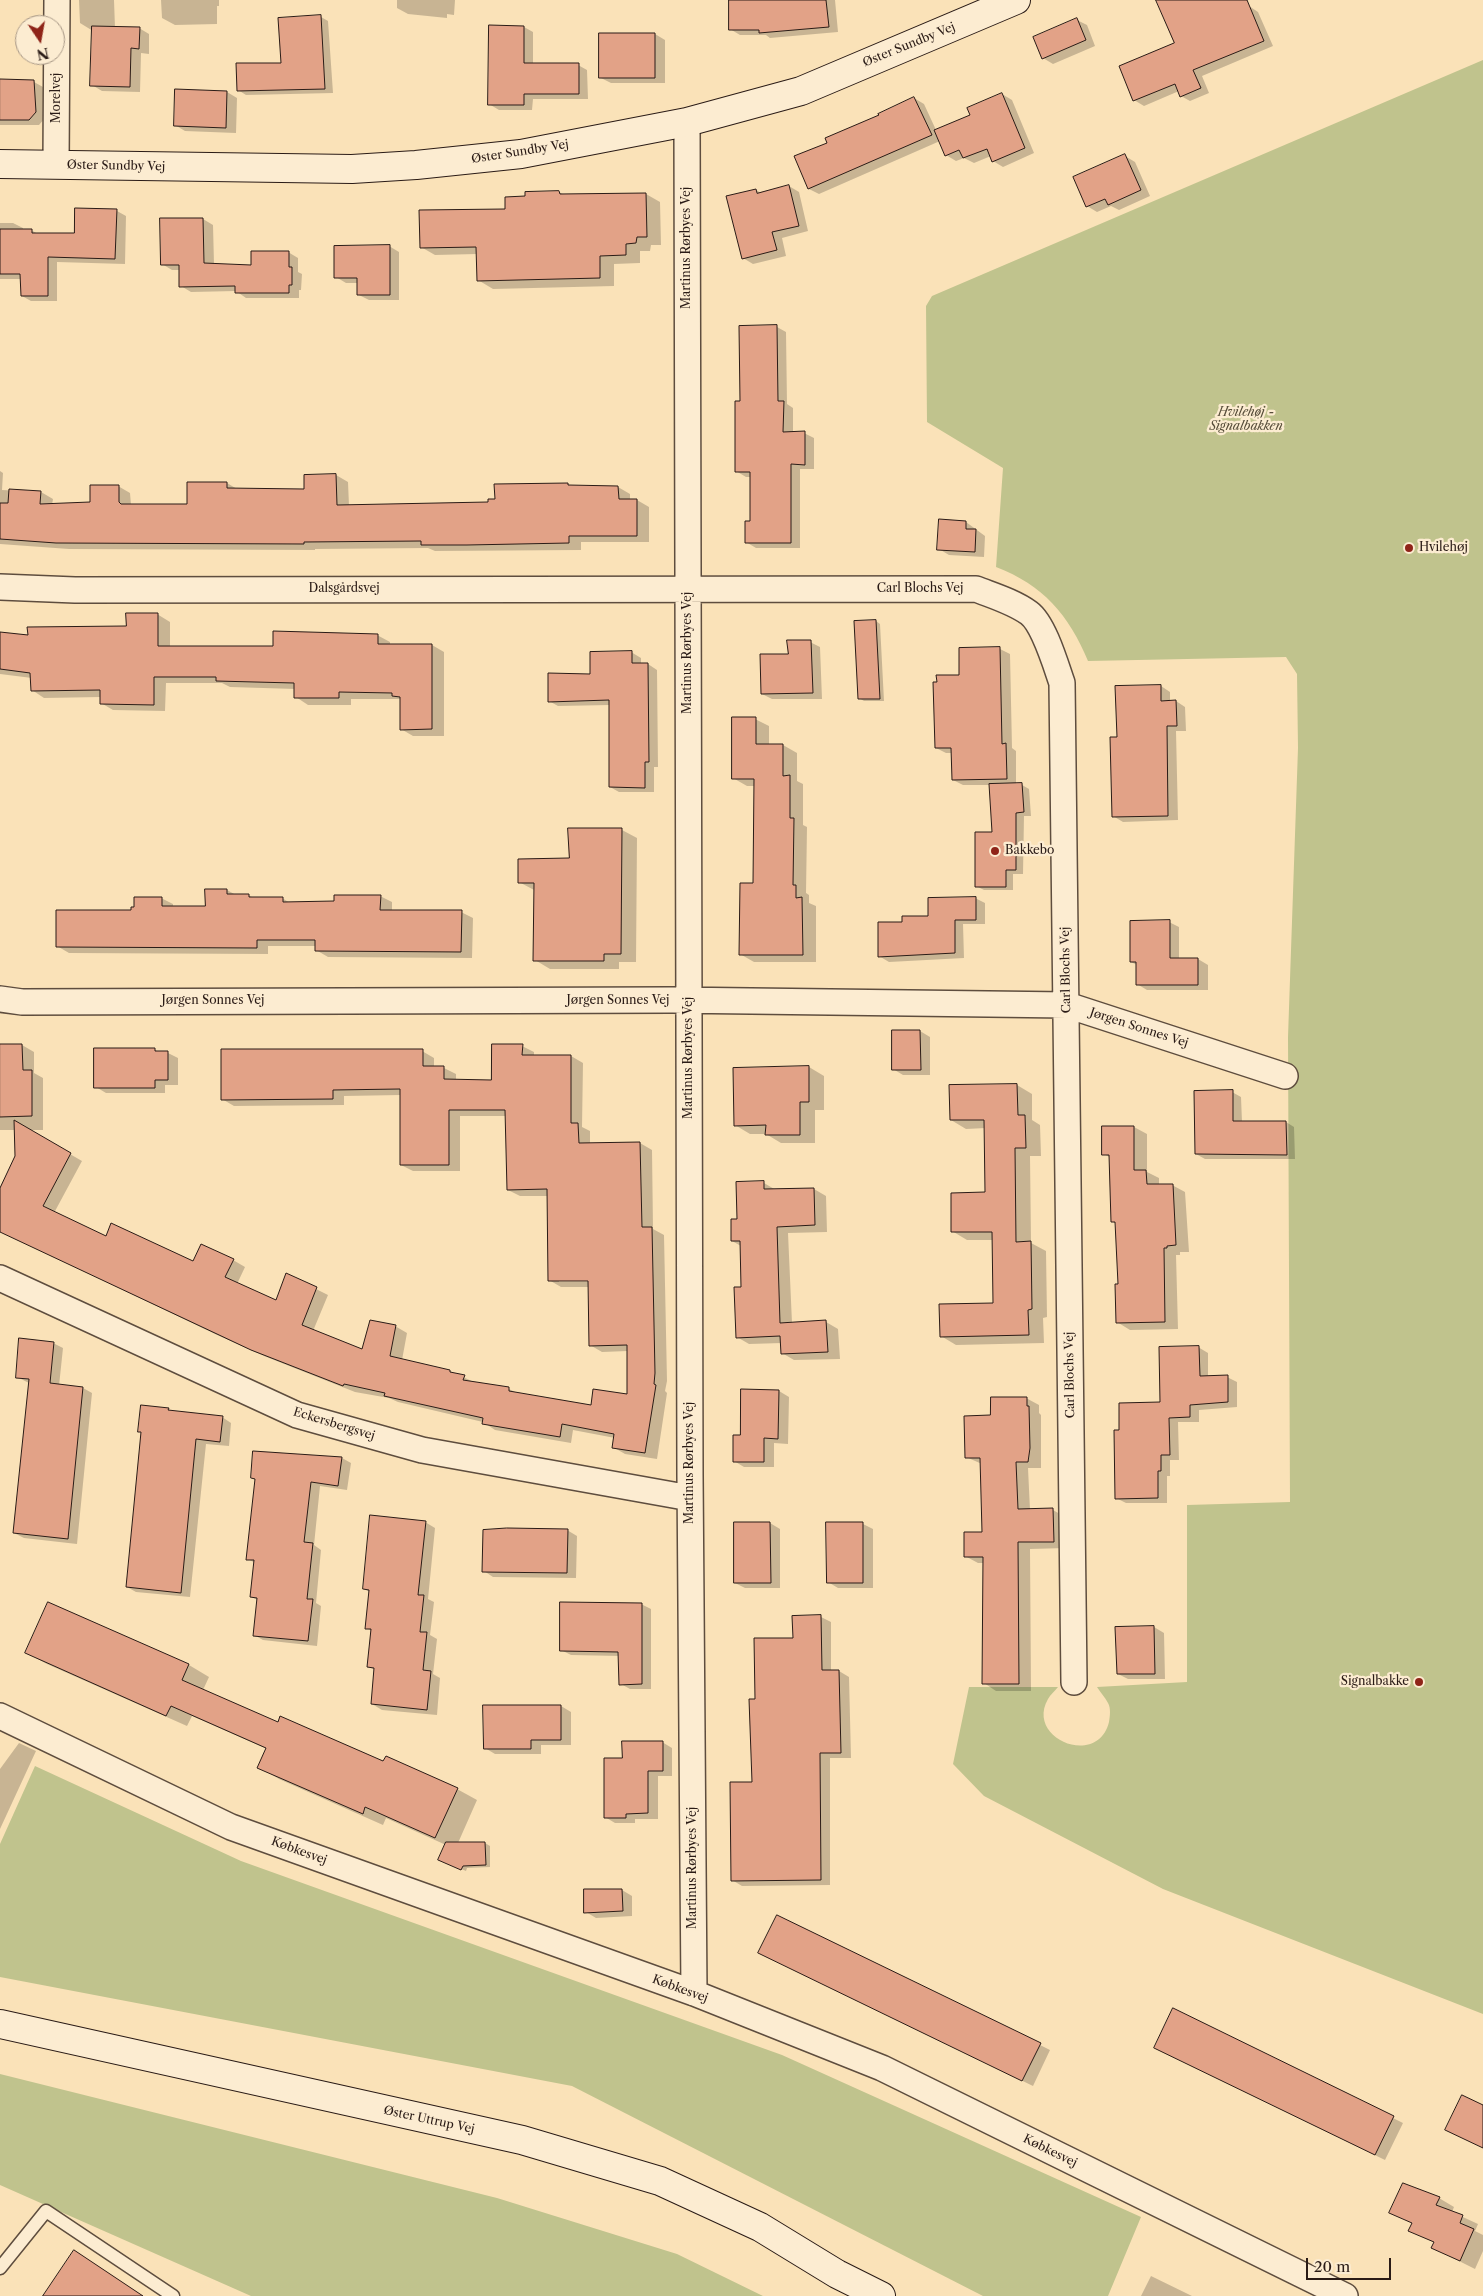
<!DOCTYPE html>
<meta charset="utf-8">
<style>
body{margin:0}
#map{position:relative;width:1483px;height:2296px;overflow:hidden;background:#fae2b8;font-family:"Libre Caslon Text",serif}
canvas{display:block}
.north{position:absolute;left:15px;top:15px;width:50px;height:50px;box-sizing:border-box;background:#fcecd1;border:1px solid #a89886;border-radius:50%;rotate:168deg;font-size:14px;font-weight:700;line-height:20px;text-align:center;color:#2a1b16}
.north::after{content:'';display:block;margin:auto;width:18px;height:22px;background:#8f2418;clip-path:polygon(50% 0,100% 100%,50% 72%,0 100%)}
.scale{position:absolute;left:1306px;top:2258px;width:85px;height:22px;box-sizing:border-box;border:2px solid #2a1b16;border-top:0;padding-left:6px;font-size:15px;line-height:18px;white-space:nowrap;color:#2a1b16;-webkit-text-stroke:4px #fcecd1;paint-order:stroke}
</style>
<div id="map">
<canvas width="1483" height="2296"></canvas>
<div class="north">N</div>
<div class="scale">20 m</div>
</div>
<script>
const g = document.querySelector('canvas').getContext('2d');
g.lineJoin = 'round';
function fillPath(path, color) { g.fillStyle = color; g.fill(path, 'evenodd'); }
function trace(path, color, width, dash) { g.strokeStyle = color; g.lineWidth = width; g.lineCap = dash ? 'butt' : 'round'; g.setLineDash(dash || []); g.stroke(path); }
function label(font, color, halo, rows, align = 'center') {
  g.font = font + ' "Libre Caslon Text",serif'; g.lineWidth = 4.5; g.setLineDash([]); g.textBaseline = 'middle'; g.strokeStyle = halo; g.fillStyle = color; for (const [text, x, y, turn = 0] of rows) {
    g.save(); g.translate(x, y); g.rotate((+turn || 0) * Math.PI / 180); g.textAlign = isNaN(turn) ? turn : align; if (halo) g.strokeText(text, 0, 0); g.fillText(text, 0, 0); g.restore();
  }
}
const green = new Path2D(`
 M1483 60V2014L1163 1889 984 1796 953 1764 969 1687H1058C1055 1691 1050 1695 1048 1699 1025 1739 1098 1768 1109 1722 1110 1716 1111 1708 1108 1703 1105 1697 1100 1692 1097 1687L1187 1682V1505L1290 1502 1288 1037 1298 748 1297 674 1286 657 1088 661C1069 615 1043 585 996 567L1003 468 927 422 926 306 932 296Z
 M35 1766 241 1861 782 2055 1141 2217 1108 2296H983L572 2086 0 1977V1844Z
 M0 2074 497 2198 677 2254 763 2296H251L0 2185Z`);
const shadow = new Path2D(`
 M79 0H114L115 28H139L149 34V54L141 53 140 92 102 91 92 85 93 31 80 23Z
 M161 0H219V6H217V24L175 25 162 18Z
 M397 0H455L454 15 447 14V18L408 14 397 8Z
 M730 0H835L838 32 770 38 766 35H740L730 29Z
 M1158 0H1199L1249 6 1258 12 1273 46 1202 76 1209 93 1190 101 1181 96 1179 91 1144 106 1134 100 1175 44Z
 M321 17 328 21 333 93 246 95 238 90 282 64Z
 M1077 20 1087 25 1095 46 1053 64 1043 58Z
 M490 27H524L533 32V65H578L587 70 588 99H533L532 110H499L489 104Z
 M655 34 665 40V83H611L601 78Z
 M0 81 34 82 43 87 45 118 39 125H0Z
 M227 92 237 98 236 133 185 131 175 125Z
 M1002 94 1012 100 1034 153 1003 167 993 161 991 156 974 163 964 158 956 161 946 155 940 141 819 194 809 189 828 144 914 98 924 104 936 130 972 115Z
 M1125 156 1135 162 1150 196 1119 210 1111 206 1097 212 1087 206Z
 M789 186 799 192 808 231 782 238 786 256 753 264 743 258 756 190 761 193Z
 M559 192 565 195 646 194 660 202 661 245H651L650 251H640V263L614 264V286L493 289 478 280 477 254 435 255 421 247 506 210 526 197Z
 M117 211 126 216 125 264 57 262V301H31L22 296V279H0V223H13L23 228V230H31L38 234H76Z
 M203 219 213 225 214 264 252 266 288 252 298 258V272L302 274 301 290H299V298H246L236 291 191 292 181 286 180 270H172L162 264V220Z
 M389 246 399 252V300H369L359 295 358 283H346L336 277Z
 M777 327 786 332 787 404 793 408V433H804L814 438V469H800V548H756L746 542 751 522V477H746L736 471 741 402Z
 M0 471 3 473 2 490 41 492 53 499 52 505 91 504 118 486 130 493 131 505 188 506 227 483 237 489 306 490 336 475 348 482 349 506 489 503 568 484 571 486 618 487 630 494V500H637L649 507V542H581V550L435 551 428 548 315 549V550L69 549 0 544Z
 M966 522 985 536 984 557 949 555 939 549Z
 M157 614 170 622V647H274L377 635 390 642V645H432L444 652V736H413L401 729 400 699H351V705H308L296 697V689L230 687 222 683H166L165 711 113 710 101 703V697L44 698 32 690V678L0 674V633L29 637 127 627Z
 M876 621 880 624 884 701H864L859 698Z
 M810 642 820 647 822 699H772L762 694 789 655Z
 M960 649H1000L1010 654 1012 748 1016 751V785H1022L1029 789 1031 816H1024L1023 874H1013V890H984L976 886 993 834 990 785H963L953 780V753H946L936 748 960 676Z
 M631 652 641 658V664H648L657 670 658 767H654V792H619L610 787V705L558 706 549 701Z
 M1161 686 1170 692V702L1176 701 1185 707 1186 731H1176L1178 820 1123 822 1113 816 1118 738Z
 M755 719 769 726V745H783L797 753V781L803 784V825L807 827 806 893 809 895V903L816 906V962H754L740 954 755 885 756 786H747L733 778Z
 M622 830 637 838 636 962H619V969H550L535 960 536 891 519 882 570 859Z
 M227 890 236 895H248L254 898H282L290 903H335L380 896 392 902V911L461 912 473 918 472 958 328 957 316 950V946H268V954L69 953 57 946 161 898 173 904V908L206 907Z
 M975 898 985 903V924H963L964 958 889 962 879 956 903 924 930 917Z
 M1169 922 1179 927V960L1198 959 1208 965V990H1147L1137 984V965L1131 962Z
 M920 1031 930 1037V1075H903L893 1069Z
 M0 1045H22L34 1052V1073L43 1078V1130H28L82 1161 54 1213 106 1237 194 1262 233 1260 245 1267 237 1284 277 1302 316 1289 328 1295 313 1331 362 1350 395 1326 407 1333 402 1360 450 1371 476 1383 509 1389 519 1394 592 1406 628 1396V1351L602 1352 590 1345 589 1287H561L549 1280 548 1196H520L508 1190 507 1116H460V1171H413L401 1165V1095L344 1096V1105L234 1106 222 1099 422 1051 434 1058V1067L444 1068 456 1074V1081H493L522 1046 534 1052V1056H571L583 1063 582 1127 590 1131V1144L640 1143 652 1150 653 1229 664 1235 667 1381 665 1391 667 1393 657 1459 625 1454 613 1447 615 1438 573 1430 571 1443 495 1430 483 1422 398 1402 389 1398 355 1392 264 1356 215 1334 0 1231V1187L16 1156V1130H0ZM594 1279V1282H559V1280Z
 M154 1049 160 1053H168L178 1058V1085H165V1093H106L96 1087Z
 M809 1067 824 1076V1110H815V1143H781L766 1134H750L735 1125Z
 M1017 1085 1032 1094V1120L1040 1125 1041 1156H1030L1031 1243 1046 1251 1047 1317 1043 1318 1044 1343 956 1345 941 1336 994 1304 993 1240H967L952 1231 986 1193V1128L966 1129 951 1120Z
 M1232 1092 1241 1097 1242 1122H1286L1294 1127 1295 1159H1205L1196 1154Z
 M1134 1127 1147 1134V1172L1159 1178V1185H1172L1185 1192 1189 1252H1180V1255H1176L1178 1329 1130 1330 1117 1322 1119 1285 1116 1224 1112 1221 1111 1158 1104 1154Z
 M764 1183 776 1190 814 1189 826 1196 827 1232 788 1233 792 1323 826 1322 838 1329 840 1359 794 1360 782 1353V1343L749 1344 737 1337 742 1288 741 1246 732 1241 739 1220Z
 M53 1343 63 1348 59 1386 83 1388 92 1393 77 1544 24 1538 14 1533 29 1383 17 1377Z
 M1198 1347 1208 1353V1377H1227L1237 1382V1407L1199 1410V1422H1178L1179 1460H1170V1476H1167V1503H1126L1116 1498 1120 1431 1162 1403Z
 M779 1391 789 1397 788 1444 774 1443V1467H744L734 1461 741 1436Z
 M1026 1398 1039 1405V1413L1041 1415V1468H1028L1030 1510H1053L1065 1517 1066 1548 1030 1549 1031 1691H996L984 1683V1563H978L965 1556 983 1533 982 1464 966 1457 991 1416Z
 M168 1409 174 1412 222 1417 231 1423 229 1446 206 1444 190 1597 136 1592 127 1587 142 1433Z
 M342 1458 351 1463 347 1490 320 1486 314 1545 321 1550 316 1603 321 1606 317 1646 263 1640 254 1635 258 1600 251 1597 255 1563 248 1559 256 1480 252 1478Z
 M425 1522 435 1528 428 1599 434 1602 430 1635 437 1639 433 1674 440 1678 437 1715 382 1710 372 1704 375 1670 369 1667 372 1631 366 1628 370 1592 364 1589Z
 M770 1523 780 1529V1588H745L735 1583Z
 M863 1524 873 1529V1588H838L828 1582Z
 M567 1530 577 1536 576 1578 493 1577 484 1571Z
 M49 1603 189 1665 209 1677 203 1690 278 1724 457 1789 477 1800 458 1843H485L490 1846V1867L467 1868 466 1871 445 1862 446 1845 386 1818 383 1825 279 1779 259 1767 267 1749 192 1716 187 1726 47 1664 27 1653Z
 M641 1604 651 1609V1689H630L621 1684 620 1656 571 1655 561 1650Z
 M794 1617H821L831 1622V1672L839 1671 849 1677 851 1758H830V1885L742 1886 732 1880 753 1783 756 1700 794 1639Z
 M1154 1627 1164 1633 1165 1679H1128L1118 1674Z
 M561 1706 571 1712V1745H541V1754H495L485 1748Z
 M662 1742 672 1748V1776H658V1819H635V1823H615L605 1817 624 1759Z
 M19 1743 36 1751 0 1829V1769Z
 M622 1890 632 1896V1916L596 1918 586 1912Z
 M770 1958 1040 2045 1050 2050 1033 2086Z
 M1174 2010 1403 2123 1385 2160 1165 2053Z
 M1439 2198 1454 2207 1452 2212 1478 2224 1475 2231 1483 2235V2251L1475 2269 1433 2248 1435 2243 1410 2230 1413 2224 1391 2212Z
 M1151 2276 1192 2296H1141Z`);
const building = new Path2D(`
 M729 0H826L829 27 759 33V30H729Z
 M1156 0H1247L1264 41 1193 70 1201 88 1180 97 1175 84 1133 101 1119 66 1174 43Z
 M321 15 325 89 237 91 236 63H281L278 18Z
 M1077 18 1086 40 1042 59 1033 37Z
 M489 25 524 26V63H579V94H524V105H488Z
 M92 26 140 27 139 49 131 48 130 87 90 86Z
 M599 33H655V78H599Z
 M0 79 34 80 36 112 29 120H0Z
 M175 89 227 91 226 128 174 126Z
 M1002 93 1025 148 992 162 987 149 963 158 959 150 945 156 934 130 970 115 967 108Z
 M914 97 932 135 808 189 794 156 827 143 825 138 879 115 878 114Z
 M1125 154 1141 190 1108 205 1105 199 1086 207 1073 177Z
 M789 185 799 226 772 232 777 250 742 259 726 196 756 189 757 193Z
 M559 191 560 194 646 193 647 237H637L636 243 626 244V255L600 256V278L477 281 476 247 420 248 419 210 505 209V197L525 196V192Z
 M75 208 117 209 115 259 48 257V296H21L20 274H0V229H32V233H74Z
 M160 218H203L204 263 251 265V251H289V267H292V285H289V293H235V286L179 287V265H161Z
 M390 245V295H357V278H334V246Z
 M777 325 778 401H784L783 432 805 431V465L791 464V543H745V521H750V472H735V401H740L739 326Z
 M336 474 337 505 488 502V499H495L494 484 568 483V485L618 486 619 499H637V536H569V543L467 545H421V541L304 542V544L56 543 0 539V503H8L9 489 41 491 40 504 90 502V485H119V502L121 504H187V482H227V488L304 489V475Z
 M939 519 966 521V529H976L975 552 937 550Z
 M126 613H158V646H273V631L378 634V644H432V729L400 730V697L392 696V693L339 692V698H294V683L216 681V677H154V705L100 704V690L31 691 30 673 0 669V632L28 635 27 627 126 626Z
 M876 620 880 699H858L854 621Z
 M787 640H811L813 693 761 694 760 654H788Z
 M1000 647 1002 744 1006 743 1007 779 952 780 951 748H935L933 682H937L936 675H959V648Z
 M632 651V663H648L649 762H645V788L609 787V700L548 702V673L590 674V652Z
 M1161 685V701L1176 700 1177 726H1167L1168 816 1112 817 1110 737H1117L1115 686Z
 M732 717H756V744H783V776L790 775V818H794L793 885H796V898L802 897 803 955H739L740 883H753L754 779H732Z
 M1022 783 1024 812 1016 813V870H1006V887H975V832H992L989 784Z
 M568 828H622L621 954H604V961H533L534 883H518V859L569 858Z
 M205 889H227V894H249V897H283V902L334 901V895H381L380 910H462L461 952 315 951V940H257V948L56 947V910H131V907H134V897H162V906H205Z
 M976 897V920H955V953L878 957V922H902V916H928V898Z
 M1170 920V958H1198V985H1136V962H1130V921Z
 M892 1030H920L921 1070H892Z
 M0 1044H22L23 1070H32V1116L0 1117Z
 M492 1044H523L522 1055H571V1123H578L579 1143 640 1142 642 1227H652L655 1373 654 1384 656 1385 645 1453 612 1448 614 1434 562 1424 560 1437 482 1424 483 1418 384 1396 385 1393 344 1384 343 1386 251 1350 0 1232V1188L15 1156 14 1120 71 1153 43 1206 106 1236 111 1223 193 1261 201 1244 234 1259 225 1277 276 1300 286 1273 317 1287 302 1325 362 1349 370 1320 396 1325 390 1356 450 1370V1372L465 1375 463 1380 509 1387V1391L591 1405 593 1389 627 1394V1345L589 1346 588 1281H548L547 1189 507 1190 505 1110H449V1165H400V1089L333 1090V1099L221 1100V1049H423V1066H444V1079L491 1080Z
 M94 1048H155V1051H168V1080H155V1088H94Z
 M809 1066V1102H800V1135H765L766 1125 734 1126 733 1068Z
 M1017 1084 1018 1115H1025L1026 1148H1015L1016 1242 1031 1241 1032 1309 1028 1310 1029 1335 940 1337 939 1304 993 1303 992 1232H951V1193L985 1192 984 1120H950L949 1085Z
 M1233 1090V1121H1286L1287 1155 1195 1154 1194 1091Z
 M1102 1126H1134V1170H1146L1147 1184H1173L1176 1245 1167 1246V1248H1164L1165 1322 1116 1323 1115 1284H1118L1115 1222H1111L1109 1155H1102Z
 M764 1181V1189L814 1188 815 1225 777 1227 780 1323 826 1320 828 1352 781 1354 780 1336 736 1338 734 1287H741L740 1241H731V1219H737L736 1182Z
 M19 1338 54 1342 50 1383 83 1387 68 1539 13 1533 29 1379 16 1378Z
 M1199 1346 1200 1376 1228 1375V1402L1190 1405V1417L1169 1418 1170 1455H1161V1471H1158V1498L1115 1499 1114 1430H1119V1403L1160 1402 1159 1347Z
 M741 1389 779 1390 778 1439 764 1438V1462H733V1435H740Z
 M991 1397H1027V1406H1029L1030 1448 1028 1462H1016L1018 1509 1053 1508 1054 1542H1018L1019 1684H982L983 1557H964V1532H982L980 1458H965L964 1416 990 1415Z
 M141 1405 169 1408 168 1410 223 1416 220 1442 196 1439 181 1593 126 1587 141 1432H138Z
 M253 1451 342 1457 338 1486 311 1482 304 1542 313 1543 307 1599H313L308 1641 253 1636 257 1598 250 1597 254 1560H246L255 1479 251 1478Z
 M370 1515 426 1521 418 1595H424L420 1632H427L423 1670 431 1671 427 1710 371 1704 374 1668 367 1667 371 1629H365L369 1590 363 1589Z
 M734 1522H770L771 1583H734Z
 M826 1522H863V1583H827Z
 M507 1528 568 1529 567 1573 482 1572 483 1530Z
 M48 1602 189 1664 182 1680 278 1722 280 1716 383 1761 386 1756 458 1788 435 1838 365 1807 363 1814 257 1768 266 1748 171 1706 166 1716 25 1653Z
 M560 1602 642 1603V1684L619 1685 618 1652 560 1651Z
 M821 1615 822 1670H839L841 1753H820L821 1880 731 1881 730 1782H752L749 1699H755L754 1638H793L792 1616Z
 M1154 1626 1155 1674H1117L1115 1627Z
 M483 1705H561V1740H531V1749H484Z
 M622 1741H663V1771H648V1813L626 1814V1818H604V1758H622Z
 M446 1842H485L486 1865 463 1866 461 1870 438 1860Z
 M584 1889H622L623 1911 584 1913Z
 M777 1915 1041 2043 1022 2081 758 1953Z
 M1173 2008 1394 2116 1375 2155 1154 2048Z
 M1462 2095 1483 2105V2148L1445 2130Z
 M1403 2183 1440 2197 1436 2205 1463 2215 1460 2223 1474 2229 1460 2261 1431 2248 1434 2242 1408 2231 1412 2223 1389 2213Z
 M74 2250 143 2296H43Z`);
const lane = new Path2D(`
 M0 2268 46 2211 173 2296`);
const street = new Path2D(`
 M687 122 690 1475 694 1993
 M56 165 57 0
 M0 587 75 590 976 589C994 596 1014 602 1029 613 1044 624 1056 666 1062 683L1074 1682
 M0 999 22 1002 672 1000 1067 1005 1285 1076
 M0 1278 297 1415 422 1450 690 1498
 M0 1716 231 1827 694 1993 882 2068 1345 2296`);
const secondary = new Path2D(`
 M0 164 352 169 416 165 521 154 687 122 801 91 1016 0
 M0 2024 522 2140 660 2181 760 2227 837 2274 881 2296`);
const markers = [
 [1409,548,5,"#8f2418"],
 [995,851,5,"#8f2418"],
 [1419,1682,5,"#8f2418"]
];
const streetNames = [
 ["Øster Sundby Vej",909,45,-22],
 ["Morelvej",57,98,-90],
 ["Øster Sundby Vej",520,152,-9],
 ["Øster Sundby Vej",116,166,1],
 ["Martinus Rørbyes Vej",687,248,-90],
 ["Dalsgårdsvej",344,589],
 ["Carl Blochs Vej",920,589],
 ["Martinus Rørbyes Vej",688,653,-90],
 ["Carl Blochs Vej",1066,970,-91],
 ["Jørgen Sonnes Vej",213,1001],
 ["Jørgen Sonnes Vej",618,1001],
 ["Jørgen Sonnes Vej",1139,1028,18],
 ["Martinus Rørbyes Vej",689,1058,-90],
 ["Carl Blochs Vej",1070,1375,-91],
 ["Eckersbergsvej",334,1424,17],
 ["Martinus Rørbyes Vej",690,1463,-90],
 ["Købkesvej",299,1851,20],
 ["Martinus Rørbyes Vej",693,1868,-90],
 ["Købkesvej",680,1989,20],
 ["Øster Uttrup Vej",429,2120,12],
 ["Købkesvej",1050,2151,26]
];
const parkNames = [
 ["Hvilehøj -",1246,413],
 ["Signalbakken",1246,427]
];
const poiNames = [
 ["Hvilehøj",1419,548],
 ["Bakkebo",1005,851],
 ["Signalbakke",1409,1682,"right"]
];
fillPath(green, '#c0c38d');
fillPath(shadow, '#0003');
fillPath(building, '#e2a287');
trace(building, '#2a1b16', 1);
trace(lane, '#5e4d3e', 15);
trace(street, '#5e4d3e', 28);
trace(secondary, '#2a1b16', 30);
trace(lane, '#fcecd1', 12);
trace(street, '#fcecd1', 25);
trace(secondary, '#fcecd1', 28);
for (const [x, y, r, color] of markers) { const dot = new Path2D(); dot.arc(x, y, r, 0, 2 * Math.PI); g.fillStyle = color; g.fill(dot); trace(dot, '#fcecd1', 2); }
label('12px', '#2a1b16', '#fcecd1', streetNames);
label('italic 12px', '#574d3a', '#fcecd1', parkNames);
label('12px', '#2a1b16', '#fcecd1', poiNames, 'left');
</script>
